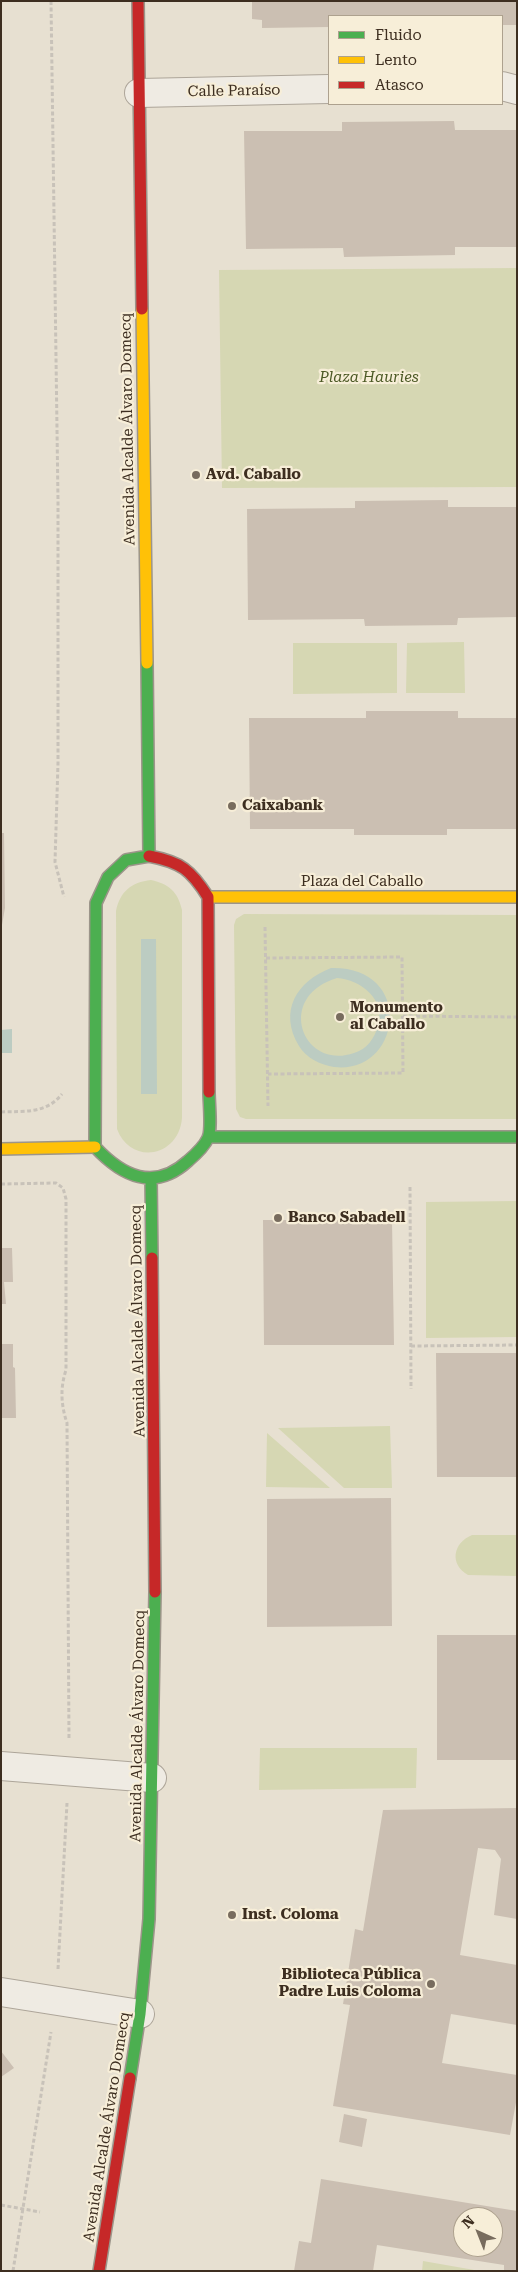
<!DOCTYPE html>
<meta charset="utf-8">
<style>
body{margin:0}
#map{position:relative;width:518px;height:2272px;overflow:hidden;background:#e7e0d1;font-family:"Roboto Serif",serif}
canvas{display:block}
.frame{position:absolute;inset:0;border:2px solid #3d2e20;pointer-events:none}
.legend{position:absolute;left:328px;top:15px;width:175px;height:90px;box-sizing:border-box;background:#f7eed8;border:1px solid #ada18e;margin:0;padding:6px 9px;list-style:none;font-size:15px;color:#3d2e20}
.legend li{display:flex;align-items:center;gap:10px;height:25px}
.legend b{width:25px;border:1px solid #ada18e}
.north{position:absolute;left:453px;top:2207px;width:50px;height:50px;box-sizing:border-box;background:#f7eed8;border:1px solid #ada18e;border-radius:50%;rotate:316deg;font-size:14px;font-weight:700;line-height:20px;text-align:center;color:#3d2e20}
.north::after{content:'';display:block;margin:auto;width:18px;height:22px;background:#786c5e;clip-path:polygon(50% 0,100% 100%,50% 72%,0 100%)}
</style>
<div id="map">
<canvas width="518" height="2272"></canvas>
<div class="frame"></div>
<ul class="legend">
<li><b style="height:6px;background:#4caf50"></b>Fluido</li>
<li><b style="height:6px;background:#ffc107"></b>Lento</li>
<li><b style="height:6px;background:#c62828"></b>Atasco</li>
</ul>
<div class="north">N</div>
</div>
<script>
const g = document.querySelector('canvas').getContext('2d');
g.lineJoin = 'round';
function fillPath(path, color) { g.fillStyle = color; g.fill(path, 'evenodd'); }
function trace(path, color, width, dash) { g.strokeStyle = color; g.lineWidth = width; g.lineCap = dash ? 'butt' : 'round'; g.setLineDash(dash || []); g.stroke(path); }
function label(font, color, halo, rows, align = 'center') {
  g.font = font + ' "Roboto Serif",serif'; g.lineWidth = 4.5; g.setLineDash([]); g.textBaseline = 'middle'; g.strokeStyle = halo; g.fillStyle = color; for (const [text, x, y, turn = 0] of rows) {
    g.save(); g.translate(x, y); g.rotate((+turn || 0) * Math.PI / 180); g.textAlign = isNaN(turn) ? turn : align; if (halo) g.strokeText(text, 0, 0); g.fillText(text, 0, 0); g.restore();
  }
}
const green = new Path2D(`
 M517 268V487L222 488 219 270Z
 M464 642 465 693H406L407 643Z
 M293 643H397V693L293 694Z
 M151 880C169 884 178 892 182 910V1118C179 1157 131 1166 117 1129L116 911C120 892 131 882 151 880Z
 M244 914 517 915V1119H246L240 1117 236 1109 234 925 236 919Z
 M517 1201V1337L426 1338V1202Z
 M390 1426 392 1488H344L278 1428Z
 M267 1433 330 1488 266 1487Z
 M472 1535H517V1576L468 1575C449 1564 453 1543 472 1535Z
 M260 1748H417L416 1788 259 1790Z
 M423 2261 480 2271H422Z`);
const water = new Path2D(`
 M141 939H156L157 1094H141Z
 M331 968C416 966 402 1075 334 1067 321 1065 306 1058 299 1046 278 1011 297 981 331 968ZM337 978C361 980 386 999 378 1026 374 1039 367 1049 354 1053 303 1071 274 997 337 978Z
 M12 1029V1053H1V1030Z`);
const building = new Path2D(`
 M252 1H517V25H502V16H329V27L262 28V20L252 19Z
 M454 121 455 130H517V247H455V255L344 257 343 248 246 249 244 131H342V122Z
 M448 500V507H517V617L458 618 457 625 365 626 364 619 248 620 247 509 355 508V501Z
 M366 711H458V718H517V829H447V835H354V829H250L249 718H366Z
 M1 833H4L5 908 2 925Z
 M263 1220H392L394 1345H264Z
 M1 1248H12L13 1282H4L6 1304H1Z
 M1 1344H13V1367L15 1368 16 1418H1Z
 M436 1353H517V1477H437Z
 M391 1498 392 1626 267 1627V1499Z
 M437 1635H517V1760H437Z
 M517 1808V1919L494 1915 501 1859 495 1850 478 1848 460 1955 517 1965V2025L451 2014 442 2063 517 2075V2097L510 2135 333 2106 350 2005 343 2004 355 1929 363 1931 383 1810Z
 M1 2051 14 2068 1 2077Z
 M344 2114 367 2119 362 2147 339 2142Z
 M321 2179 517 2211V2271L504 2270V2265L377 2245 373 2271H294L299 2241 311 2243ZM463 2217H493V2247H463Z`);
const path = new Path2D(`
 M51 1 58 500V763L55 862 64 897
 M265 927 268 1106
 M266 958 402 957 403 1073 268 1074
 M403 1016 517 1017
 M1 1112C25 1111 46 1114 62 1094
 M1 1184 56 1183 63 1188 66 1199V1370C60 1388 61 1405 67 1423L69 1739
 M410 1187 411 1389
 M411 1346 517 1345
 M58 1969 67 1803
 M1 2205 40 2212
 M13 2271 51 2032`);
const street = new Path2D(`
 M502 86 517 90
 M139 93 329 89
 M1 1766 152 1778
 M1 1992 140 2014`);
const fast = new Path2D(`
 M147 663 149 856
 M149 856 126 860 108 877 96 903 95 1147C122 1176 154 1192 188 1161 195 1155 204 1147 208 1138 212 1130 209 1102 209 1092
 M209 1137H517
 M151 1178 152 1258
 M130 2078 140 2014 149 1919 155 1592`);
const slow = new Path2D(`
 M142 309 147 663
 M208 897H517
 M1 1149 95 1147`);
const jam = new Path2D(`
 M138 1 142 309
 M149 856C181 862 191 870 208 897L209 1092
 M152 1258 155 1592
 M99 2271 130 2078`);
const markers = [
 [196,475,5,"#786c5e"],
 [232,806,5,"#786c5e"],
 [340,1017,5,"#786c5e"],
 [278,1218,5,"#786c5e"],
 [232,1915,5,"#786c5e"],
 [431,1984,5,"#786c5e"]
];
const streetNames = [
 ["Calle Paraíso",234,91,-1],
 ["Avenida Alcalde Álvaro Domecq",128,429,-91],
 ["Plaza del Caballo",362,882],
 ["Avenida Alcalde Álvaro Domecq",138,1321,-91],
 ["Avenida Alcalde Álvaro Domecq",138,1726,-89],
 ["Avenida Alcalde Álvaro Domecq",107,2127,-81]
];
const parkNames = [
 ["Plaza Hauries",369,378]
];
const poiNames = [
 ["Avd. Caballo",206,475],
 ["Caixabank",242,806],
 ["Monumento",350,1008],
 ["al Caballo",350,1025],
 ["Banco Sabadell",288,1218],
 ["Inst. Coloma",242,1915],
 ["Biblioteca Pública",421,1975,"right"],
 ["Padre Luis Coloma",421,1992,"right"]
];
fillPath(green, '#d6d7b3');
fillPath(water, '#bcccc2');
fillPath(building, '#cbbfb2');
trace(street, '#ada599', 30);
trace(fast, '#9c958a', 14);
trace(slow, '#9c958a', 14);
trace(jam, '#9c958a', 14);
trace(path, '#c8c2b9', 3, [4, 2.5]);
trace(street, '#efebe3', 28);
trace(fast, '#4caf50', 11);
trace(slow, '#ffc107', 11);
trace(jam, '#c62828', 11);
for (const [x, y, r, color] of markers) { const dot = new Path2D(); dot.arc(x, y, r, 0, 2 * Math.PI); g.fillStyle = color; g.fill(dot); trace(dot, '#f7eed8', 2); }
label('15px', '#3d2e20', '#f7eed8', streetNames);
label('italic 15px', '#4d5a26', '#f7eed8', parkNames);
label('bold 15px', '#3d2e20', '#f7eed8', poiNames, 'left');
</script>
